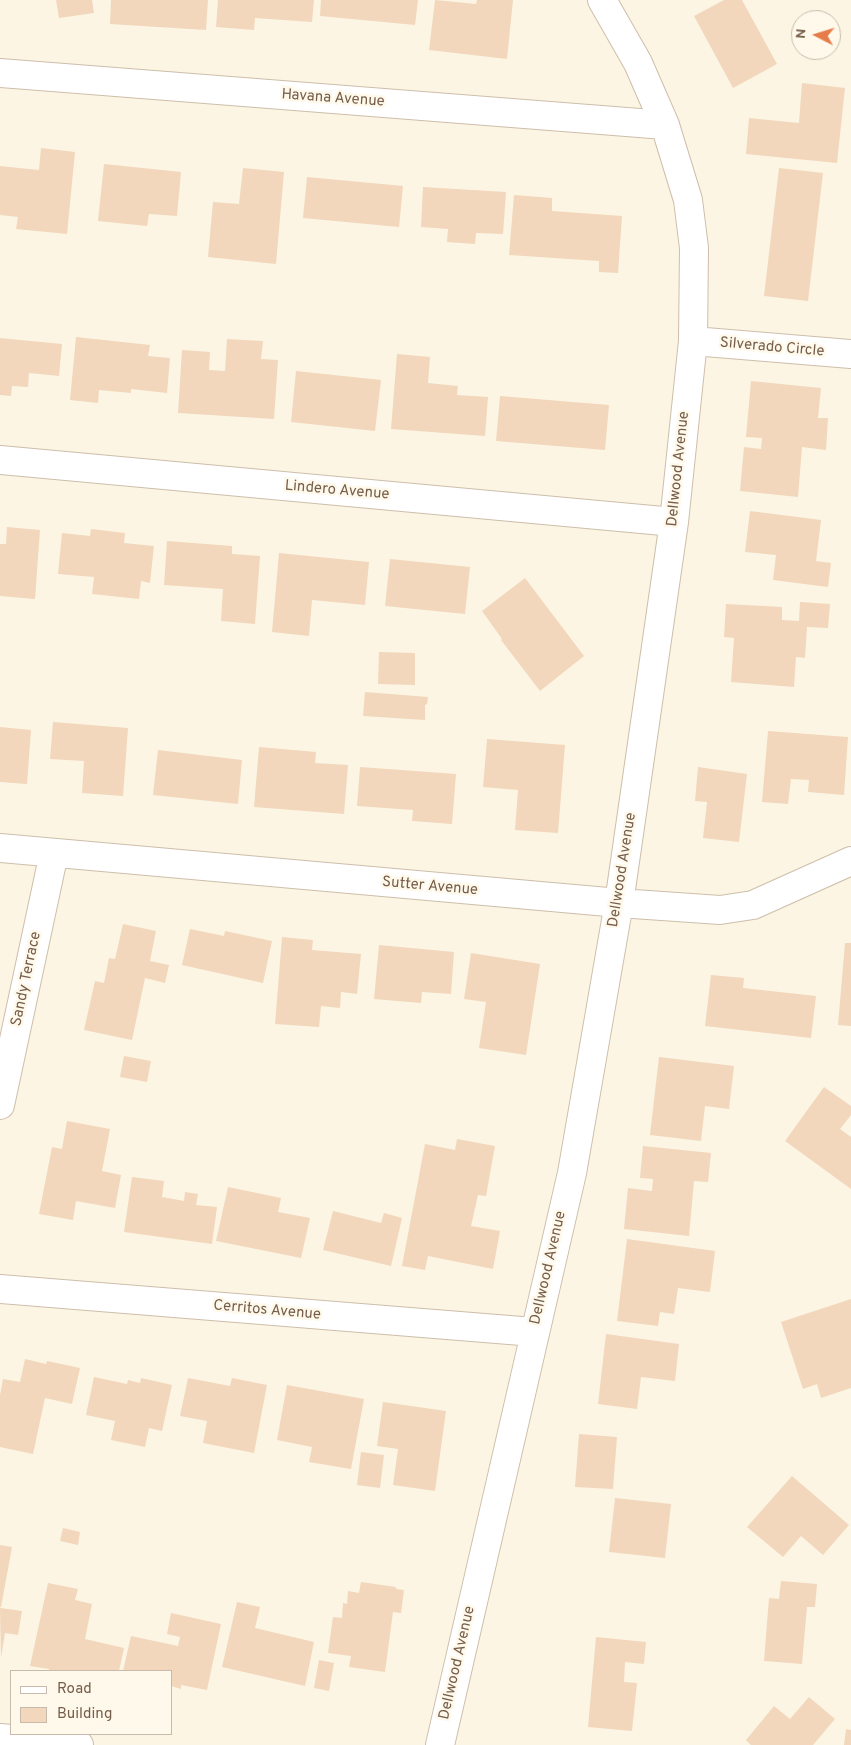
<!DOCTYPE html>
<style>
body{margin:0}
#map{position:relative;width:851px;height:1745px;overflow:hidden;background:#fcf5e4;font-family:Overpass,sans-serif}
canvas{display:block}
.legend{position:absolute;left:10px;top:1670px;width:162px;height:65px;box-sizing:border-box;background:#fff9eb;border:1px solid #c8bbab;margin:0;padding:6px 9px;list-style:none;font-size:15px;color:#755d4a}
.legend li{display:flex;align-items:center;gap:10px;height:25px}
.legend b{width:25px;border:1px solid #c8bbab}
.north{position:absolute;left:791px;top:10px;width:50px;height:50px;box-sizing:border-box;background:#fff9eb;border:1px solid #c8bbab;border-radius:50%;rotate:275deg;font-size:14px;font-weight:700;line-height:20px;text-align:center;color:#755d4a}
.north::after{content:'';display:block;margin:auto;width:18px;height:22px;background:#e67c49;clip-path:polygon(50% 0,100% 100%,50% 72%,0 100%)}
</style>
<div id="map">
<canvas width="851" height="1745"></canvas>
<ul class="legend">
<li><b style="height:6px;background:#fff"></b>Road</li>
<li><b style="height:14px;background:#f2d7bc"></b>Building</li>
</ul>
<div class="north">N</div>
</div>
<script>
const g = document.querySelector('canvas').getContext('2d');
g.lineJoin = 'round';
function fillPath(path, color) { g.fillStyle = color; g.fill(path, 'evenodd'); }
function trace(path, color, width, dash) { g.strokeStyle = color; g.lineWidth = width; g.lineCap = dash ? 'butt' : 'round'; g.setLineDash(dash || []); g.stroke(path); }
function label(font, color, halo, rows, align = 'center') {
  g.font = font + ' Overpass,sans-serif'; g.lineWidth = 5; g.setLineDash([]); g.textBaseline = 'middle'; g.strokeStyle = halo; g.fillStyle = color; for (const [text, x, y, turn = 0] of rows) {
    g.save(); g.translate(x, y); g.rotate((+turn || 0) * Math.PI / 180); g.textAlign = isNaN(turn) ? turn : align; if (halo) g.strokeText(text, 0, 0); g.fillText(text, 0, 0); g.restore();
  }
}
const building = new Path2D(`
 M56 0H92L94 13 59 18Z
 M111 0H208L206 30 110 24Z
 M218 0H314L312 22 255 18 254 30 216 27Z
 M321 0H418L415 25 320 16Z
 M435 0 476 4 477 0H513L507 59 429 50Z
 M724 0H742L777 64 733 88 694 16Z
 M802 83 845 88 837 163 746 154 749 118 799 123Z
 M41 148 75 152 67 234 16 229 18 217 0 215V166L39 170Z
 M104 164 181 172 177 216 149 214 147 226 98 221Z
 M243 168 284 172 276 264 208 257 213 202 239 204Z
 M779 168 823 173 808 301 764 296Z
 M307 177 403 186 399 227 303 218Z
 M423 187 506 192 503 234 476 233 475 244 447 242 448 229 421 227Z
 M514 195 552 198V211L622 216 618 273 599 272V261L509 255Z
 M76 337 150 345 148 356 170 358 167 393 131 389V393L99 390 98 403 70 400Z
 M0 338 62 344 59 376 29 373 28 387 12 386 11 396 0 395Z
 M227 339 263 341 261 359 278 360 274 419 178 413 182 350 210 352 209 370 225 371Z
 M397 354 430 357 428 383 458 386 457 395 488 397 485 436 391 429Z
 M296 371 381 380 375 431 291 422Z
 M751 381 821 388 818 418H828L826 450 802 447 798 497 740 491 744 447 761 449 762 438 746 437Z
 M500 396 609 405 605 450 496 441Z
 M750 511 821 520 816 561 831 563 828 587 773 580 776 555 745 552Z
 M7 527 40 530 35 599 0 596V544H6Z
 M91 529 125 533 124 543 154 546 150 583 141 581 139 599 92 594 94 577 58 574 62 533 90 536Z
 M167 541 232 546V554L260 556 255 624 221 621 223 589 164 585Z
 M279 553 369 562 365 605 312 600 309 636 272 632Z
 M390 559 470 567 465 614 385 606Z
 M525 578 584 656 540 691 501 640 502 639 482 611Z
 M800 602 830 604 828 628 807 627 805 658 796 657 794 687 731 682 734 638 724 637 726 604 782 607V620L799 621Z
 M379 652 415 653V685L378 684Z
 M365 692 428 697 427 704 425 705V720L363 716Z
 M53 722 128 728 123 796 82 793 84 761 50 759Z
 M0 727 31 730 27 784 0 782Z
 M768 731 848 737 844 795 808 792 809 780 791 779 788 804 762 802Z
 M487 739 565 745 558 833 515 830 518 790 483 787Z
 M259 747 316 752 315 763 348 765 344 814 254 807Z
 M158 750 242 760 238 804 153 795Z
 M360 767 456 774 452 824 412 821 413 810 357 806Z
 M698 767 747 774 739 842 703 838 707 802 695 801Z
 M123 924 156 931 150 961 169 965 165 983 145 978 132 1040 84 1030 95 981 104 983 109 958 115 959Z
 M190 929 224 936 225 931 272 941 263 983 182 965Z
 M282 937 313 940 312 950 361 954 357 994 341 992 340 1008 321 1006 319 1027 275 1024Z
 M845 943H851V1026L838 1025Z
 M379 945 454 952 451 994 422 992 421 1003 374 999Z
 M471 953 540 964 526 1055 479 1048 486 1002 464 999Z
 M711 975 744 978 743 988 816 996 811 1038 705 1026Z
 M124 1056 151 1061 147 1082 120 1077Z
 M659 1057 734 1066 729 1109 705 1106 701 1141 650 1135Z
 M824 1087 851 1106V1115L840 1129 851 1137V1189L785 1141Z
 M67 1121 110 1129 102 1171 121 1175 115 1208 76 1201 73 1220 39 1214 52 1147 62 1149Z
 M457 1139 495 1146 486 1196 478 1195 471 1226 500 1231 493 1269 428 1256 425 1270 402 1266 425 1144 455 1150Z
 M643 1146 711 1153 708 1182 694 1181 689 1236 624 1229 628 1188 652 1191 653 1179 640 1178Z
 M132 1177 164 1181 162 1197 184 1201 185 1192 198 1194 196 1205 217 1207 212 1244 124 1232Z
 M228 1187 281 1198 278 1212 310 1218 301 1258 216 1241Z
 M333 1211 381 1223 384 1213 402 1218 391 1266 323 1250Z
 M627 1239 715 1251 710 1292 678 1288 674 1314 660 1312 658 1326 617 1321Z
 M851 1299V1388L821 1398 817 1384 803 1389 781 1322Z
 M606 1334 679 1344 675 1381 641 1377 637 1409 598 1404Z
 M25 1359 46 1364 47 1361 80 1368 72 1404 45 1398 33 1454 0 1447V1395L3 1379 20 1382Z
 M94 1377 127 1384 128 1380 140 1383 141 1378 172 1385 162 1431 149 1428 145 1447 111 1440 115 1421 86 1415Z
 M188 1378 230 1386 232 1378 267 1385 254 1453 203 1443 207 1421 180 1416Z
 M287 1385 364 1399 351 1469 309 1462 312 1447 277 1440Z
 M383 1402 446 1411 435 1491 393 1485 398 1449 377 1446Z
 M579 1434 617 1437 613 1489 575 1487Z
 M361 1452 384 1455 380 1488 357 1485Z
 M792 1476 849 1525 823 1555 801 1536 783 1557 747 1527Z
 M615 1498 671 1504 665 1558 609 1552Z
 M63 1528 80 1532 78 1545 60 1541Z
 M0 1545 12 1547 1 1607H0Z
 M781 1581 817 1584 815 1607H807L802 1664 764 1661 769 1598 779 1599Z
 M361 1582 396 1587V1589L404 1590 401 1613 393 1612 385 1672 349 1667 351 1656 328 1653 333 1617 342 1618 343 1603 347 1604 348 1591 359 1593Z
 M48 1583 78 1589 75 1600 92 1604 85 1639 124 1648 119 1671H49V1669L30 1666Z
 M237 1602 260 1607 255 1628 314 1642 305 1686 222 1667Z
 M0 1608 22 1611 18 1635 5 1633 1 1658Z
 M171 1613 221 1624 207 1690 181 1685V1689L171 1686V1671H123L131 1636 178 1646 180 1637 167 1634Z
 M596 1637 646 1642 644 1664 625 1662 624 1682 637 1683 632 1731 588 1727Z
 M319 1660 334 1663 329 1691 314 1688Z
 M809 1697 835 1719 813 1745H751L746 1740 774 1706 790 1719Z
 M846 1729 851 1730V1745H844Z`);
const minor = new Path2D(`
 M0 73 665 125
 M693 341 851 354
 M0 460 674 522
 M0 848 619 903 720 910 753 905 851 861
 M0 1105 54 853
 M0 1289 534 1332
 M0 1738 79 1745
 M440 1745 572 1173 619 903 674 522 693 341 694 248 688 200 665 125 638 63 602 0`);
const streetNames = [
 ["Havana Avenue",333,99,4],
 ["Silverado Circle",772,348,5],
 ["Dellwood Avenue",679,469,-84],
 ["Lindero Avenue",337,491,5],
 ["Dellwood Avenue",623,870,-81],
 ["Sutter Avenue",430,887,5],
 ["Sandy Terrace",27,979,-78],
 ["Dellwood Avenue",549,1268,-77],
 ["Cerritos Avenue",267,1311,5],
 ["Dellwood Avenue",458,1663,-77]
];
fillPath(building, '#f2d7bc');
trace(minor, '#cebeab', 30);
trace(minor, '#fff', 28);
label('15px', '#755d4a', '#fff9eb', streetNames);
</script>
